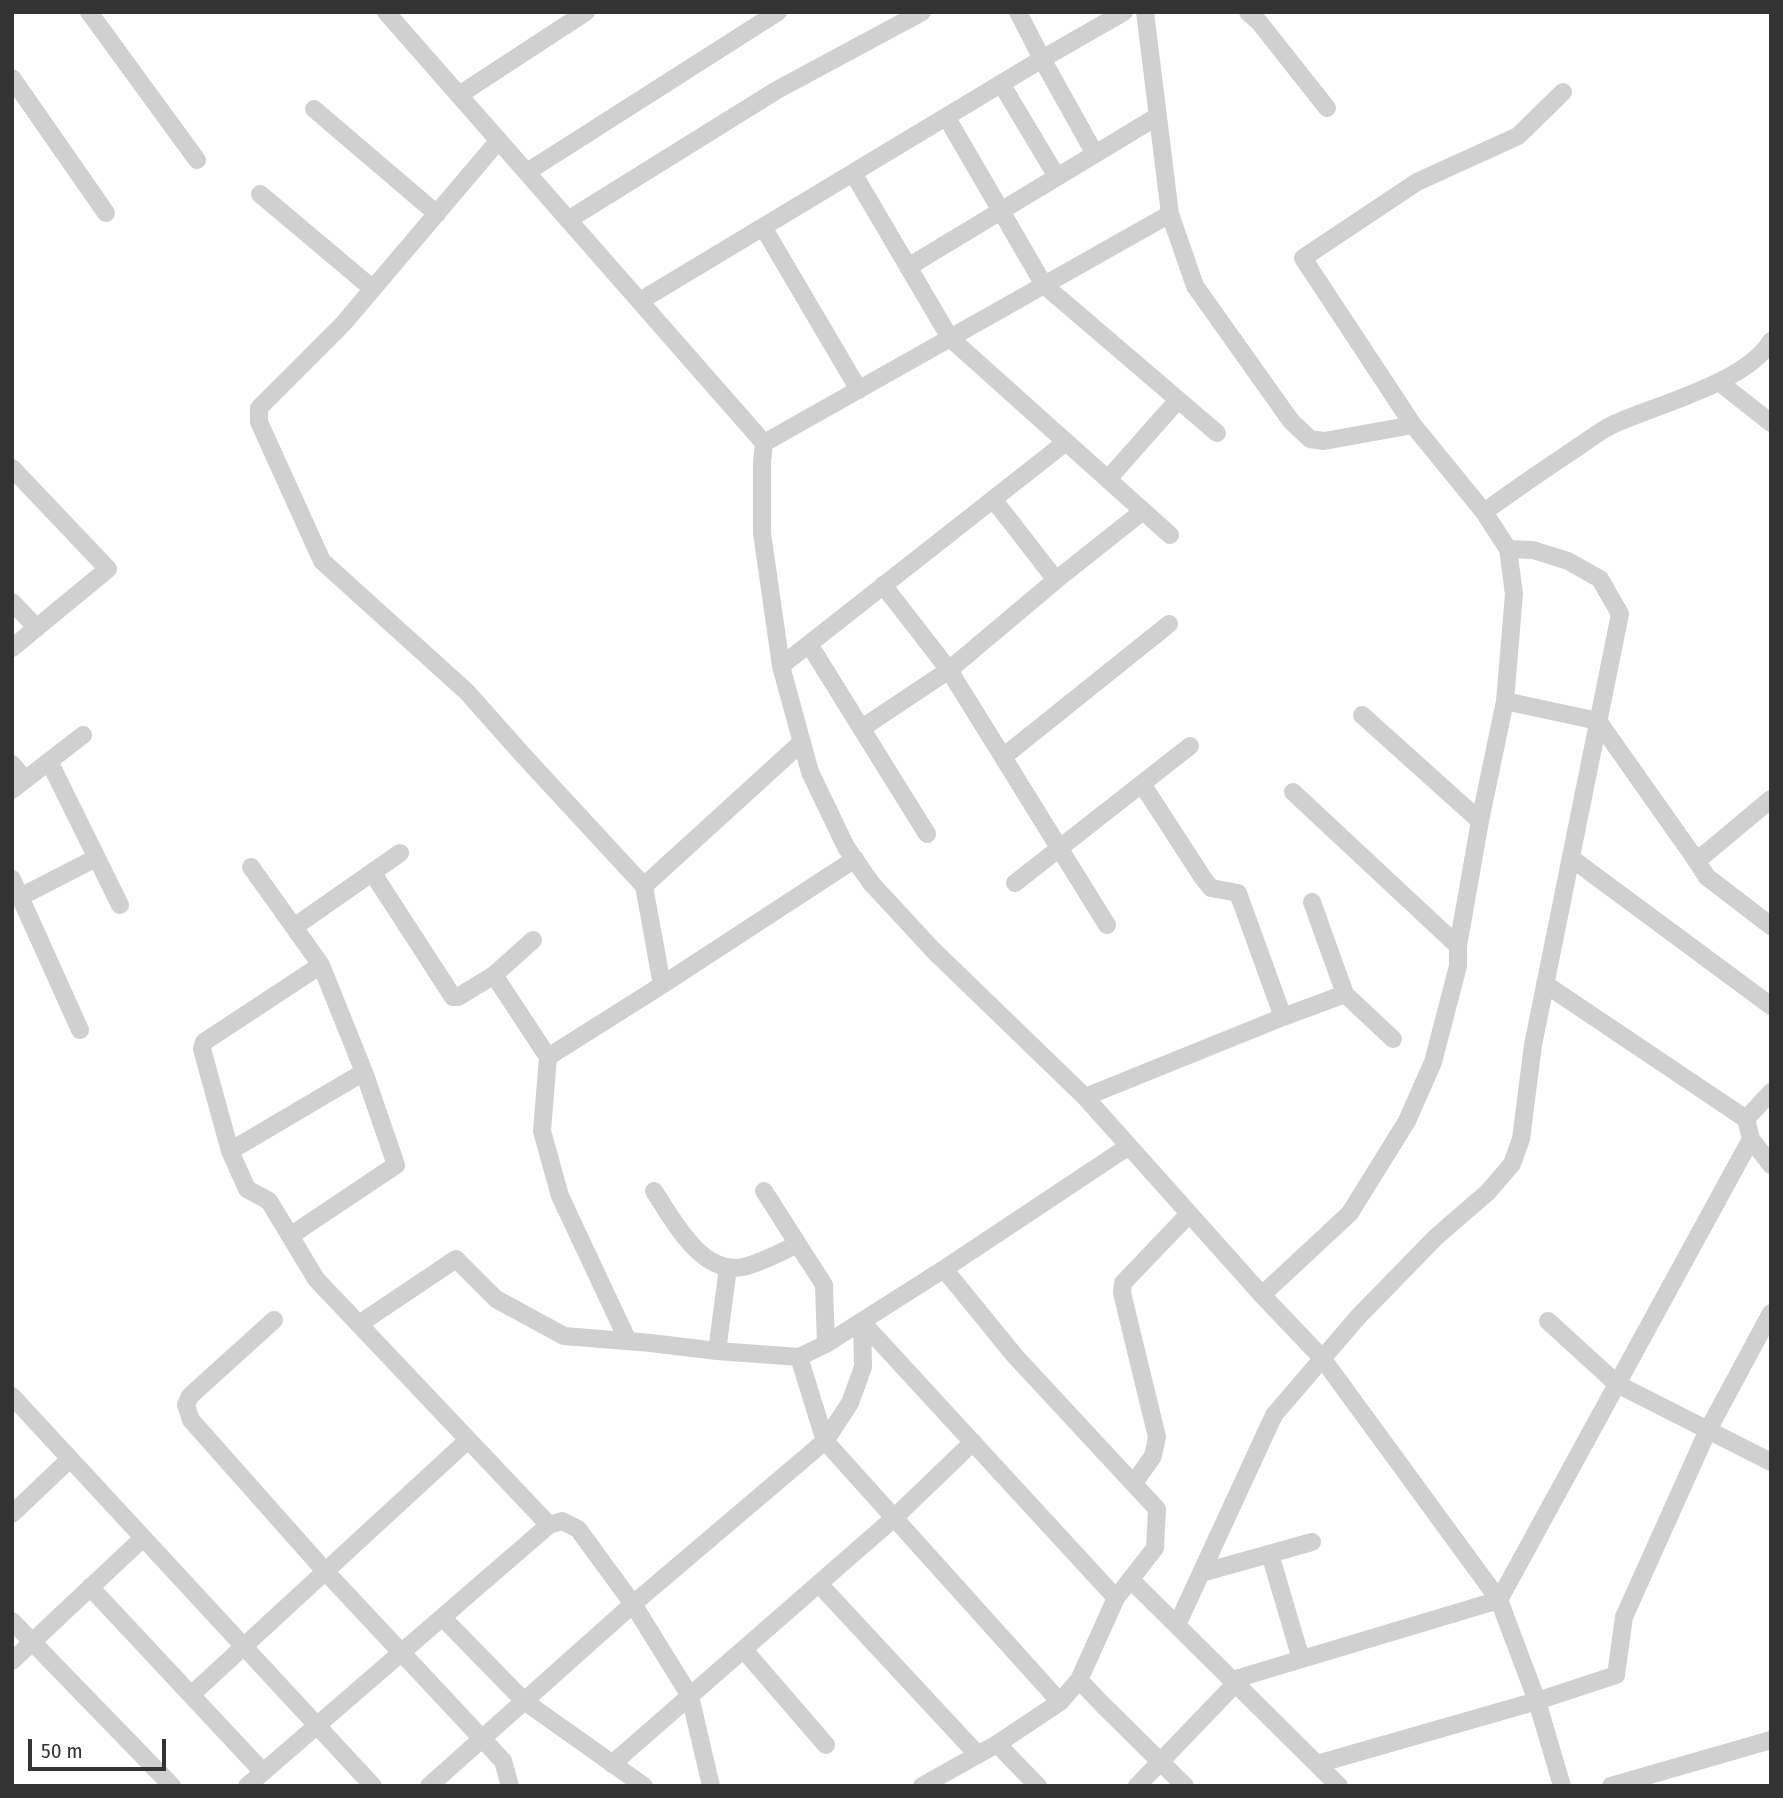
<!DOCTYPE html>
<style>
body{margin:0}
#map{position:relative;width:1783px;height:1798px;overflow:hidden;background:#fff;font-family:"Fira Sans Condensed",sans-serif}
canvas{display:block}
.frame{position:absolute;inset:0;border:14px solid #333;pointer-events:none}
.scale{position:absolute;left:28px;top:1739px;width:138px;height:32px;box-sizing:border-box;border:4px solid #333;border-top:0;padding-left:9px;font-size:21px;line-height:24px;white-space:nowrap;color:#333;-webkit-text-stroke:5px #fff;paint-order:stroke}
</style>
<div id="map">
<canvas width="1783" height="1798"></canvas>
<div class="frame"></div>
<div class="scale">50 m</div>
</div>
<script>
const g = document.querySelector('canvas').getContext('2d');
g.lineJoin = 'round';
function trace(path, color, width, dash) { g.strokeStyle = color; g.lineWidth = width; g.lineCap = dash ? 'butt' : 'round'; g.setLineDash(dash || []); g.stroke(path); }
const street = new Path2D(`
 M89 12 197 160
 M386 12 764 443 762 463V533L781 666 810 772 846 847 871 883 934 951 1085 1097 1262 1295 1322 1358 1499 1600 1537 1701 1562 1786
 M1018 12 1042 59 1095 154
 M1145 12 1170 214 1195 286 1291 421 1310 439 1324 441 1413 425
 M1248 12 1259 22 1327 108
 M12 78 106 213
 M1002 85 1057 177
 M459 95 586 12
 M314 109 437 214
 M947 118 1044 285 1217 433
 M499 140 343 324 259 408V422L322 561 467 692 522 754 644 886 662 985
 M527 172 778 12
 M853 173 950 338 1170 535
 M260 194 373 289
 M568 220 777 90 922 12
 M763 227 859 390
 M908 267 1158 116
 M640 301 1042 59 1124 12
 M1719 382 1771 423
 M764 443 1170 214
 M12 468 108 569 12 648
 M1108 479 1178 400
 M993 499 1056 580
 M1484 512C1513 491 1542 471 1572 451 1585 443 1598 432 1612 425 1655 405 1746 383 1771 341
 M883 585 949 670 1107 925
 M12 602 37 628
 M809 644 927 834
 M781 666 1066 442
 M1505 701 1598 721 1694 857 1704 855 1771 799
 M1362 715 1480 821
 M862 728 949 670 1056 580 1143 511
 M1003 757 1169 624
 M49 761 120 905
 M12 764 25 780
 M1142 784 1203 878 1211 888 1238 893 1283 1017
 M12 790 83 735
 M1293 792 1458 946
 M1694 857 1707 877 1771 926
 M1571 858 1771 1006
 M251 867 321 965 364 1072 396 1165 290 1236
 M372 872 453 997H458L494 975 533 940
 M12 879 80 1030
 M1015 883 1190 746
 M644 886 802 742
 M20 897 96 858
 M1312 902 1345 994 1393 1039
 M294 927 400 853
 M321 965 204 1042 202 1049 230 1151 247 1189 269 1201 316 1279 549 1525
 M494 975 548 1057 542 1131 560 1196 628 1341
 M1545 984 1746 1119 1751 1139 1771 1165
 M548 1057 662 985 855 859
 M1085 1097 1283 1017 1345 994
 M1746 1119 1771 1092
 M230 1151 364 1072
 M654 1191C673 1220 701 1275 743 1267 759 1264 783 1251 798 1244
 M764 1191 824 1285 826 1344
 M1262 1295 1350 1213 1407 1121 1433 1062 1458 966V946L1480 821 1505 701 1514 594 1508 549 1484 512 1413 425 1303 258 1417 182 1518 136 1563 92
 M274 1320 190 1396 186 1405 191 1420 325 1571 503 1761 510 1786
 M1548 1321 1617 1384 1771 1462
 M359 1324 456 1259 496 1299 564 1336 651 1343 717 1351 799 1357 826 1344 944 1269 1129 1146
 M717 1351 728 1268
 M799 1357 825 1441 1060 1702
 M12 1396 373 1786
 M1134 1483 1153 1456 1157 1437 1122 1293 1123 1283 1189 1214
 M12 1514 70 1459
 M1270 1554 1301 1659
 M1201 1573 1312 1542
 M1131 1580 1339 1786
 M819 1584 978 1755
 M90 1587 263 1772
 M443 1618 524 1701 644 1786
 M12 1621 172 1786
 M1177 1625 1274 1415 1358 1317 1436 1237 1488 1192 1512 1164 1521 1139 1533 1045 1620 614 1600 579 1568 561 1533 550 1508 549
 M744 1650 826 1745
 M12 1661 143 1538
 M1079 1680 1103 1705 1185 1786
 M1232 1680 1499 1600 1751 1139
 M191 1695 468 1440
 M997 1744 1038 1786
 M612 1764 894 1518 973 1442
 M1317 1764 1537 1701 1616 1675 1624 1617 1708 1430 1771 1313
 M247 1786 549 1525 562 1521 578 1529 633 1604 690 1696 711 1786
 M429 1786 633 1604 825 1441 850 1403 863 1367 862 1322 1116 1598
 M922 1786 997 1744 1060 1702 1079 1680 1116 1598 1155 1548 1157 1509 1015 1356 944 1269
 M1137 1786 1236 1683
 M1611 1786 1771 1740`);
trace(street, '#d0d0d0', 18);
</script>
